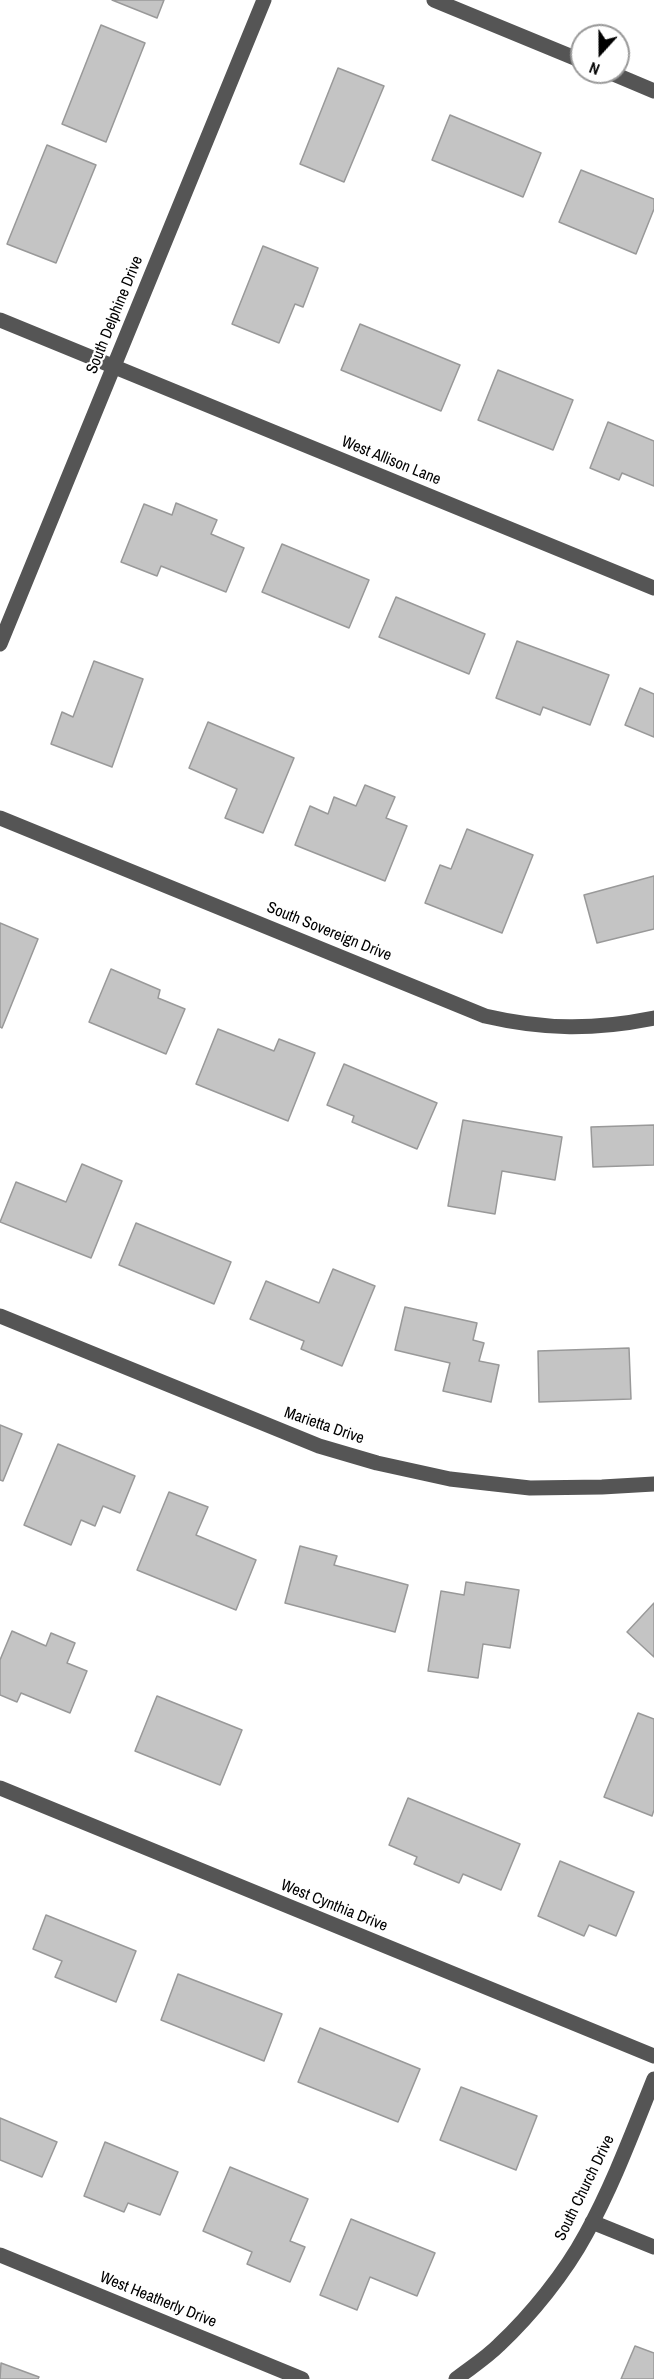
<!DOCTYPE html>
<style>
body{margin:0}
#map{position:relative;width:654px;height:2379px;overflow:hidden;background:#fff;font-family:"Archivo Narrow",sans-serif}
canvas{display:block}
.north{position:absolute;left:570px;top:24px;width:60px;height:60px;box-sizing:border-box;background:#fff;border:2px solid #999;border-radius:50%;rotate:201deg;font-size:16px;font-weight:700;line-height:24px;text-align:center;color:#000}
.north::after{content:'';display:block;margin:auto;width:21px;height:27px;background:#000;clip-path:polygon(50% 0,100% 100%,50% 72%,0 100%)}
</style>
<div id="map">
<canvas width="654" height="2379"></canvas>
<div class="north">N</div>
</div>
<script>
const g = document.querySelector('canvas').getContext('2d');
g.lineJoin = 'round';
function fillPath(path, color) { g.fillStyle = color; g.fill(path, 'evenodd'); }
function trace(path, color, width, dash) { g.strokeStyle = color; g.lineWidth = width; g.lineCap = dash ? 'butt' : 'round'; g.setLineDash(dash || []); g.stroke(path); }
function label(font, color, halo, rows, align = 'center') {
  g.font = font + ' "Archivo Narrow",sans-serif'; g.lineWidth = 4.5; g.setLineDash([]); g.textBaseline = 'middle'; g.strokeStyle = halo; g.fillStyle = color; for (const [text, x, y, turn = 0] of rows) {
    g.save(); g.translate(x, y); g.rotate((+turn || 0) * Math.PI / 180); g.textAlign = isNaN(turn) ? turn : align; if (halo) g.strokeText(text, 0, 0); g.fillText(text, 0, 0); g.restore();
  }
}
const building = new Path2D(`
 M112 0H164L157 18Z
 M101 25 145 43 106 142 62 124Z
 M338 68 384 86 344 182 300 164Z
 M450 115 541 153 523 197 432 160Z
 M47 145 96 165 56 263 7 244Z
 M581 170 654 199V209L636 254 559 222Z
 M263 246 318 268 303 307 295 304 279 343 232 324Z
 M360 324 460 365 441 411 341 370Z
 M498 370 573 400 553 450 478 420Z
 M608 422 654 441V486L622 473 619 480 590 468Z
 M176 503 217 520 211 534 244 548 226 592 161 566 157 576 121 562 144 504 172 515Z
 M282 544 369 580 349 628 262 592Z
 M396 597 485 634 469 674 379 637Z
 M517 641 609 675 590 725 543 707 540 715 496 698Z
 M94 661 143 679 112 767 51 744 62 712 73 717Z
 M640 688 654 694V737L625 725Z
 M208 722 294 758 263 833 225 818 237 789 189 768Z
 M365 785 395 797 386 818 407 826 385 881 295 845 310 806 328 814 334 797 356 806Z
 M467 829 533 855 502 933 425 903 440 865 451 869Z
 M654 876V929L597 943 584 895Z
 M0 923 38 939 2 1028 0 1027Z
 M111 969 160 990 158 998 185 1009 166 1054 89 1022Z
 M218 1029 274 1051 279 1039 315 1053 288 1121 196 1084Z
 M344 1064 437 1103 417 1149 352 1122 354 1116 327 1105Z
 M463 1120 562 1137 555 1180 502 1171 495 1214 448 1206Z
 M654 1125V1165L593 1167 591 1127Z
 M82 1164 122 1181 91 1258 0 1222 16 1182 66 1202Z
 M136 1223 231 1262 214 1304 119 1265Z
 M333 1269 375 1286 342 1366 301 1349 304 1341 250 1319 266 1281 319 1303Z
 M405 1307 477 1323 473 1340 484 1343 479 1361 499 1365 491 1402 443 1391 450 1363 395 1350Z
 M629 1348 631 1399 539 1402 538 1351Z
 M0 1425 22 1434 3 1481 0 1480Z
 M58 1444 135 1476 120 1513 103 1506 95 1526 81 1520 71 1545 24 1525Z
 M169 1492 208 1507 196 1535 256 1560 236 1610 137 1570Z
 M300 1546 337 1556 334 1565 408 1585 395 1632 285 1603Z
 M466 1582 519 1590 510 1648 483 1644 478 1678 428 1671 441 1591 464 1595Z
 M654 1603V1657L627 1632Z
 M12 1631 46 1646 51 1633 75 1643 67 1663 87 1671 70 1713 21 1693 17 1702 0 1695V1660Z
 M157 1696 242 1730 220 1785 135 1751Z
 M638 1713 654 1719V1810L652 1816 604 1797Z
 M408 1798 520 1844 501 1890 463 1874 459 1883 414 1864 417 1857 389 1845Z
 M560 1861 634 1892 616 1936 589 1925 584 1936 538 1916Z
 M46 1915 136 1951 116 2002 55 1977 62 1961 33 1949Z
 M178 1974 282 2014 264 2061 161 2020Z
 M320 2028 420 2069 398 2122 298 2082Z
 M461 2087 537 2116 516 2170 440 2140Z
 M0 2118 57 2142 42 2177 0 2160Z
 M105 2142 178 2172 160 2215 128 2203 124 2212 84 2196Z
 M230 2167 308 2199 290 2241 305 2247 290 2282 247 2264 252 2252 203 2231Z
 M351 2219 435 2253 417 2296 370 2277 357 2310 320 2295Z
 M635 2346 654 2353V2379H621Z
 M1 2363 39 2377 38 2379H0Z`);
const minor = new Path2D(`
 M434 0 582 61
 M609 72 654 91
 M0 320 654 588
 M0 644 264 0
 M0 818 485 1016C545 1030 594 1030 654 1018
 M0 1316 319 1446 377 1463 450 1479 530 1488 602 1487 654 1484
 M0 1788 654 2056
 M592 2222 654 2247
 M0 2255 302 2379
 M456 2379C470 2368 486 2358 499 2345 531 2315 565 2273 586 2234 613 2185 633 2131 654 2079`);
const streetNames = [
 ["South Delphine Drive",115,315,-68],
 ["West Allison Lane",391,461,22],
 ["South Sovereign Drive",329,932,22],
 ["Marietta Drive",324,1426,19],
 ["West Cynthia Drive",334,1906,22],
 ["South Church Drive",585,2188,-64],
 ["West Heatherly Drive",158,2300,22]
];
fillPath(building, '#c4c4c4');
trace(building, '#999', 1.5);
trace(minor, '#555', 15);
label('16px', '#000', '#fff', streetNames);
</script>
